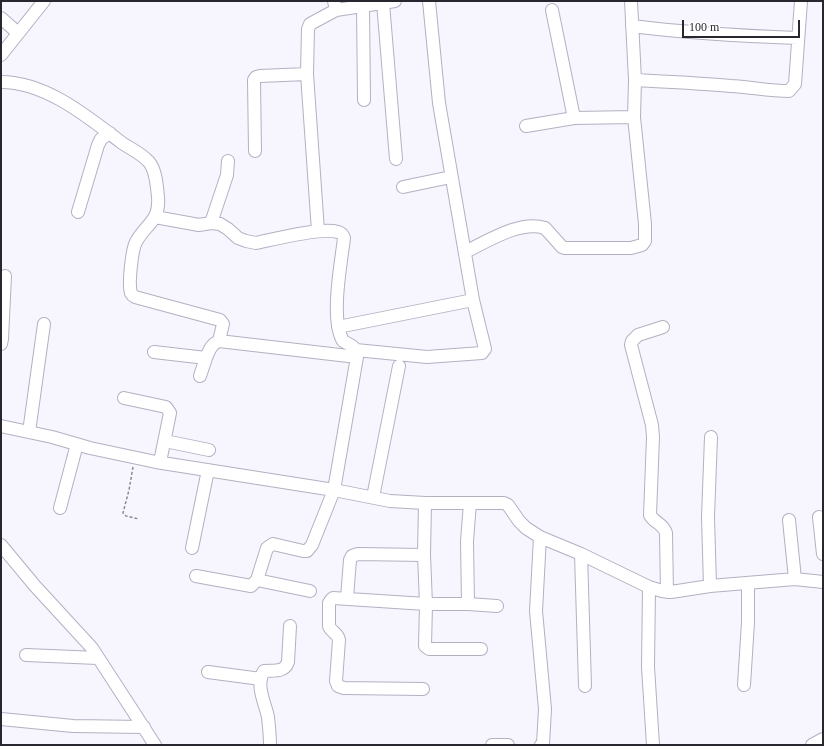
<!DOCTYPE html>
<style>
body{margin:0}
#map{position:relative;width:824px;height:746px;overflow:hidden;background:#f7f6fe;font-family:"Times New Roman",serif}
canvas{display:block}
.frame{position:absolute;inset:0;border:2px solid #28262e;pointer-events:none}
.scale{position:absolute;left:682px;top:20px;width:118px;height:18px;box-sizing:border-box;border:2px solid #28262e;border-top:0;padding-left:5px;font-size:12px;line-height:14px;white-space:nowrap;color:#28262e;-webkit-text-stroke:3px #fff;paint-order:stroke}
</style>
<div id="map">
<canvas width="824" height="746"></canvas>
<div class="frame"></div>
<div class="scale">100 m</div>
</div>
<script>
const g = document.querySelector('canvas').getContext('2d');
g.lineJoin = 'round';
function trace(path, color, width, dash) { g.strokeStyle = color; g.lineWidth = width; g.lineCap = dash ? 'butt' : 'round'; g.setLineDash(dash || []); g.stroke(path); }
const path = new Path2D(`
 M133 467 129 490 123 513 126 516 139 519`);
const minor = new Path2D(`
 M383 3 396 159
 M363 6 364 100
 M336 10 395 1
 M552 10 574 118 634 117 635 80 631 1
 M1 18 18 33
 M632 26C687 33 742 36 798 38
 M1 55 44 1
 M307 74 318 231
 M635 80C667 82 699 83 731 86 750 87 770 91 789 91L795 84 801 1
 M1 82C46 82 88 117 122 143 131 149 141 153 149 162 156 170 157 187 158 197 160 222 146 223 136 242 132 249 128 284 131 293 132 295 133 296 135 297L220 320 223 324 219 341
 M526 126 574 118
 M255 151 254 80 256 77 260 76 307 74 308 29 310 24 336 10 334 1
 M403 187 451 177
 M78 212 98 145 101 139 110 133
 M155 217 199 225 211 223 220 224 228 229 238 238 246 241 256 243C275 239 321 227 338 232 342 233 343 235 344 238 341 264 330 319 343 341 352 346 356 346 357 357L334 490 312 545 307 551H303L273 544 267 548 257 580 251 586 196 576
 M211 223 227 175 228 161
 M465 252C488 241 520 220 545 228L562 247 565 248H631L642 245 645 241V224L634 117
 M338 327 473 300 439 103 429 1
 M663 327 638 335 632 341 631 345 652 425 653 437 650 515C654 523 663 523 666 533L667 592
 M1 344 2 339 5 276
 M356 350 427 357 482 353 485 349 473 300
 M154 352 206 358C209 351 211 344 219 341L357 357
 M200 376 206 358
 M124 398 166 407 170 413 160 462
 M1 426 52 437 90 448 156 462 334 490 390 501 425 503H504L508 505 519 521 526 528 540 537 581 554 649 587 662 591 671 592 710 586 795 579 823 582
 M29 432 44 324
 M165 441 209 450
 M373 497 399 366
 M470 503 467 541 468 604H426L425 646 429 649H481
 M60 508 77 444
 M819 517 823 554
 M789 520 795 579
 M540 537 536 611 545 709 543 744 541 745
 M1 545 35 586 92 648 155 745
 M192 548 208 470
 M581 554 585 686
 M257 580 310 591
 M710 586 708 517 711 437
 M649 587 648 667 653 745
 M347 598 350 560 352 556 358 554 424 555
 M468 604 497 606
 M26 655 98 658
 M208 672 261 679
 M744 685 748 622V584
 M423 689 344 688 338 686 336 681 339 640C338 633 331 632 329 626V603L331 600 333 598 426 604 424 555 425 503
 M1 719 73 726 144 727
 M270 745C270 735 269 726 268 717 265 703 255 684 264 671 274 670 284 673 288 662L290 626
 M492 745H508
 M812 745 823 739`);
trace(minor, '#b3b0c2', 14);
trace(path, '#8b8991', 1.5, [3, 2]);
trace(minor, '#fff', 12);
</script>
